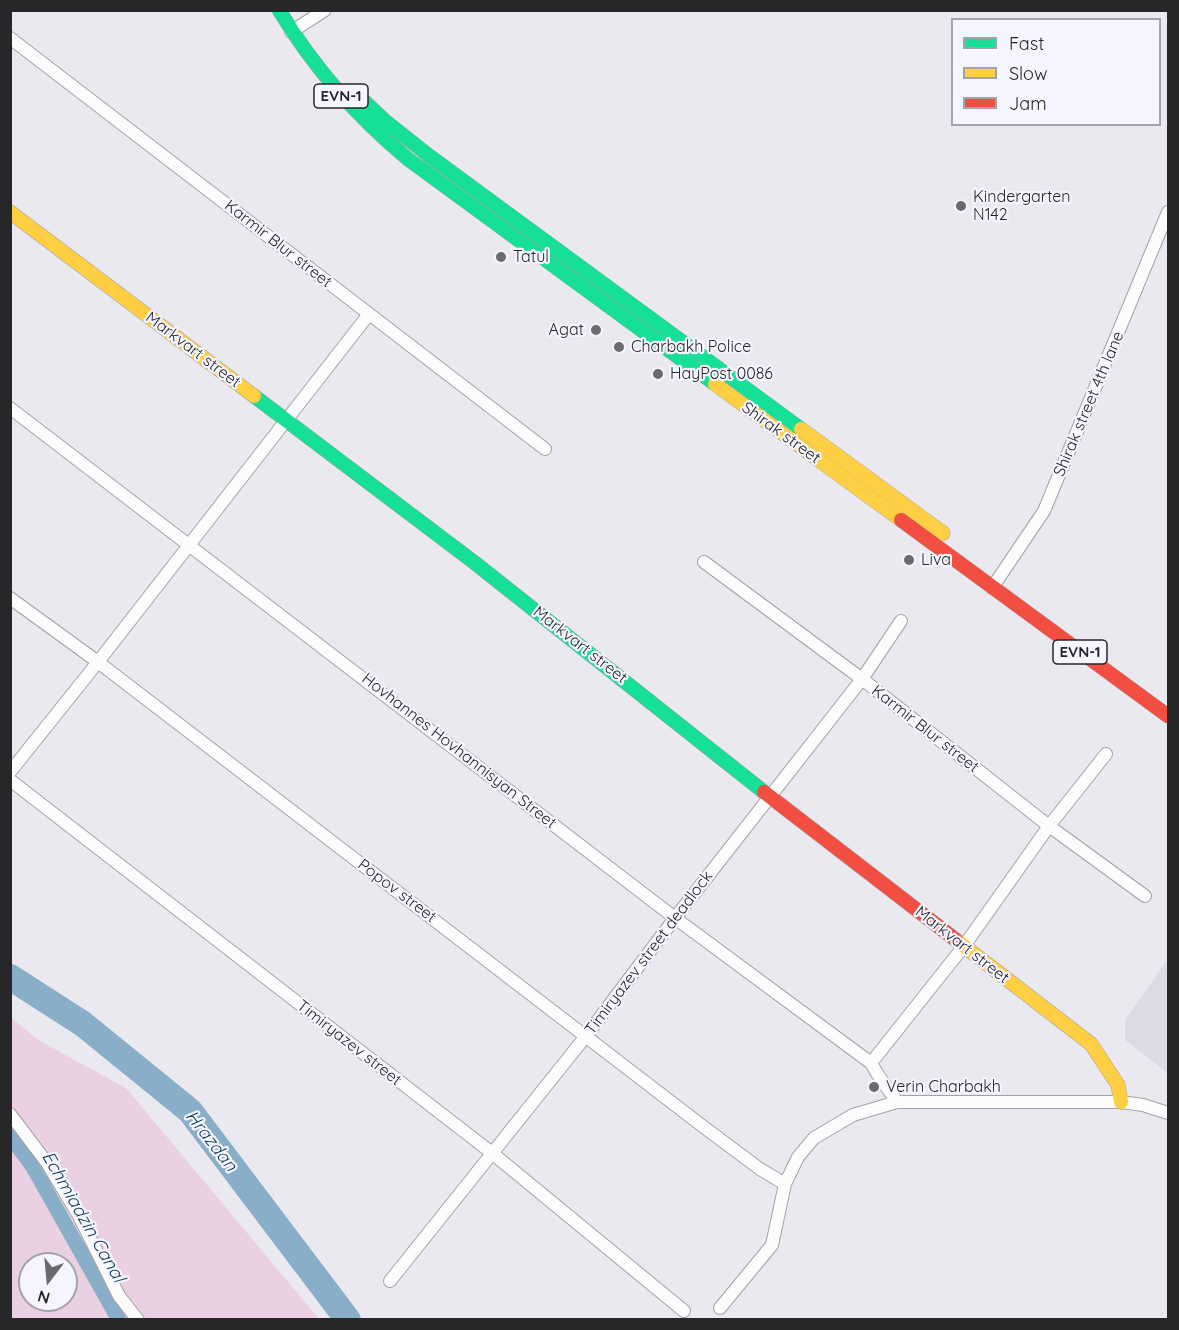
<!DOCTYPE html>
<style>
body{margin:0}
#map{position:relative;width:1179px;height:1330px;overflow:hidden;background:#eae9ef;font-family:Quicksand,sans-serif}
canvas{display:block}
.frame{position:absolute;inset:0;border:12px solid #27272a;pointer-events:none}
.legend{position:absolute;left:951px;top:18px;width:210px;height:108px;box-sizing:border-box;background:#f5f5fe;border:2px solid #a3a3a9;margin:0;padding:8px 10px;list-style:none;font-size:18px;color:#27272a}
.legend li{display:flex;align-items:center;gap:12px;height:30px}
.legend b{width:30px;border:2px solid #a3a3a9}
.north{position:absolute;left:18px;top:1252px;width:60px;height:60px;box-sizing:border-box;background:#f5f5fe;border:2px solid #a3a3a9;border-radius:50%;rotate:196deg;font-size:16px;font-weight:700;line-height:24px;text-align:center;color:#27272a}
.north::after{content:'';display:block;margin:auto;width:21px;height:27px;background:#6b6b6f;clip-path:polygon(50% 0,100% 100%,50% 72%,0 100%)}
</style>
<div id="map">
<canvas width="1179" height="1330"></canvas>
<div class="frame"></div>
<ul class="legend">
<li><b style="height:8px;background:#16e098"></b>Fast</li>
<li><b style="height:8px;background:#ffcf43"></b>Slow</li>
<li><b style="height:8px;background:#f24e42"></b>Jam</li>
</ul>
<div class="north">N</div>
</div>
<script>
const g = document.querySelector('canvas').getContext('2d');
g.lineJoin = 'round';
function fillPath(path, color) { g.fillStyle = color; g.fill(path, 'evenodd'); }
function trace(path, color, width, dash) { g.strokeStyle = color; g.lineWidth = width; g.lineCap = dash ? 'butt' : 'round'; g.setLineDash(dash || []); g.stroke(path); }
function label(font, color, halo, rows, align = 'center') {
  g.font = font + ' Quicksand,sans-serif'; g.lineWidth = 4.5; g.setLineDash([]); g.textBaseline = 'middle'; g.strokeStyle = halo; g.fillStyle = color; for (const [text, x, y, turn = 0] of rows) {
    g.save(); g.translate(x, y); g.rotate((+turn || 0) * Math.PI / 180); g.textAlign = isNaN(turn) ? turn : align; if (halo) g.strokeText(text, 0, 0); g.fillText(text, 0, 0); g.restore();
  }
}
const built = new Path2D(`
 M1168 959V1073L1125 1040V1020Z`);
const green = new Path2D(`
 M10 1017 40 1041 126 1088 319 1319H11ZM30 1264H66V1300H30Z`);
const canal = new Path2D(`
 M10 1136 33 1167 119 1320`);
const river = new Path2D(`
 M10 977 83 1024 190 1111 348 1320`);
const street = new Path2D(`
 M291 32 325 10
 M10 38 545 449
 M10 408 675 918 871 1063 878 1075 897 1102
 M704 562 862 679 1049 826 1145 896
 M992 588 1044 511 1168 212
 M10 598 98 662 705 1128 760 1169 785 1184
 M10 772 98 662 369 314
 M10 780 492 1153 684 1311
 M871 1063 964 946 1049 826 1106 754
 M10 1114 47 1163 79 1216 119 1296 138 1320
 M390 1281 586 1036 675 918 862 679 901 621
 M720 1308 772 1245 785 1184 798 1157 814 1138 853 1115 897 1102H1121L1143 1105 1168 1113`);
const fast = new Path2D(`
 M279 10C314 68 356 116 408 159L715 384
 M365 102 384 120 428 155 801 429
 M254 396 475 563 764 792`);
const slow = new Path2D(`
 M10 212 254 396
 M715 384 901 520
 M801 429 943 533
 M956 940 1091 1044 1118 1085 1121 1102`);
const jam = new Path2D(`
 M901 520 1168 716
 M764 792 956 940`);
const markers = [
 [961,206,6,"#6b6b6f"],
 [501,257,6,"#6b6b6f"],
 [596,330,6,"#6b6b6f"],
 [619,347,6,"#6b6b6f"],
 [658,374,6,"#6b6b6f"],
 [909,560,6,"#6b6b6f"],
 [874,1087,6,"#6b6b6f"]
];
const shields = [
 [341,96,54],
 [1080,652,54]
];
const shieldNames = [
 ["EVN-1",341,96],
 ["EVN-1",1080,652]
];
const poiNames = [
 ["Kindergarten",973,197],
 ["N142",973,215],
 ["Tatul",513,257],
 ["Agat",584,330,"right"],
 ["Charbakh Police",631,347],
 ["HayPost 0086",670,374],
 ["Liva",921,560],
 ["Verin Charbakh",886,1087]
];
const streetNames = [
 ["Karmir Blur street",278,244,38],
 ["Markvart street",193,350,37],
 ["Shirak street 4th lane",1089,404,-67],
 ["Shirak street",781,433,36],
 ["Markvart street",580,645,38],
 ["Karmir Blur street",925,729,38],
 ["Hovhannes Hovhannisyan Street",459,751,38],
 ["Popov street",397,891,37],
 ["Markvart street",962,945,38],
 ["Timiryazev street deadlock",649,953,-53],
 ["Timiryazev street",349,1043,38]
];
const waterNames = [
 ["Hrazdan",211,1141,52],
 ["Echmiadzin Canal",83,1217,60]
];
fillPath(built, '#dbdbe6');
fillPath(green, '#e9d1e3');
trace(canal, '#89aec7', 15);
trace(river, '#89aec7', 26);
trace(street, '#a3a3a7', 14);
trace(fast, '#a3a3a7', 15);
trace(slow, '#a3a3a7', 15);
trace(jam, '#a3a3a7', 15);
trace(street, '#fcfcfd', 12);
trace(fast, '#16e098', 14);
trace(slow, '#ffcf43', 14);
trace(jam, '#f24e42', 14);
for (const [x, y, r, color] of markers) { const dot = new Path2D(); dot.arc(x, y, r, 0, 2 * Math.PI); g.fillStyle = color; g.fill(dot); trace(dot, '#f5f5fe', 2); }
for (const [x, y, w] of shields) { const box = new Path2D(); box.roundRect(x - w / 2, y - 12, w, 24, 4.5); g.fillStyle = '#f5f5fe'; g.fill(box); trace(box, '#27272a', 1.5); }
label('bold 15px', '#27272a', null, shieldNames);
label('16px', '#27272a', '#f5f5fe', poiNames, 'left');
label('16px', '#27272a', '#f5f5fe', streetNames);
label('italic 18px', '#143f58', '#f5f5fe', waterNames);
</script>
